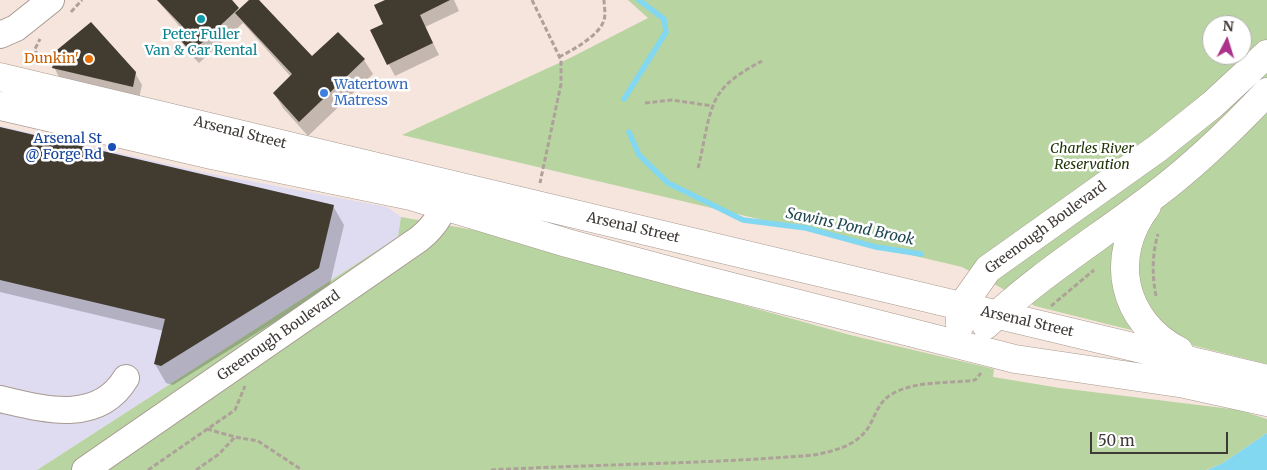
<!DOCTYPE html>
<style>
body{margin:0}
#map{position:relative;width:1267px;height:470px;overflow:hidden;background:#f5e5dc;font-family:Merriweather,serif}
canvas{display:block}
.north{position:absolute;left:1202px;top:15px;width:50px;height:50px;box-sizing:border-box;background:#fff;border:1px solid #b3b0af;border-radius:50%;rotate:5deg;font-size:14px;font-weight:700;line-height:20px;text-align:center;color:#403a37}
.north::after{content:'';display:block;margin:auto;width:18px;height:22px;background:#ab3389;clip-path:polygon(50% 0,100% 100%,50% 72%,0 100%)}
.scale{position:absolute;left:1090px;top:432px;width:138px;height:22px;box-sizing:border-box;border:2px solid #403a37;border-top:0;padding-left:6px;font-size:15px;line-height:18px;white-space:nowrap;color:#403a37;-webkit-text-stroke:4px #fff;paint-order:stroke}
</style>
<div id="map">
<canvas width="1267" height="470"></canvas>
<div class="north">N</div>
<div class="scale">50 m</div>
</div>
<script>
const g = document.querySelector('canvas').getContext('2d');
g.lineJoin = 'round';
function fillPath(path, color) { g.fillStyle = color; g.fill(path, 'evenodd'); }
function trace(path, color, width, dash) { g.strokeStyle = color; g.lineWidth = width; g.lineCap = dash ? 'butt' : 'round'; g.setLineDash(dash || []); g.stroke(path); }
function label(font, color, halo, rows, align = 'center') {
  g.font = font + ' Merriweather,serif'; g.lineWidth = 5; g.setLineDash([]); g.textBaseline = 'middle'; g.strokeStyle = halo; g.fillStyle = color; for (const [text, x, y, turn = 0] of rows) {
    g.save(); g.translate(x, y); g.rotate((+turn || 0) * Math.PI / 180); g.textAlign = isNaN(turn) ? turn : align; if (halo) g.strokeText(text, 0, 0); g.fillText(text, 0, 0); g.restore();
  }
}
const commercial = new Path2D(`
 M0 126 202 172 387 207 401 217 398 237 37 470H0Z`);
const green = new Path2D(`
 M628 0H1267V364L1035 306 962 267 402 135 570 58 648 18ZM1212 25H1242V55H1212Z
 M401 217 479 231 850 335 994 369 993 377 1060 388 1239 410 1267 419V433L1223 463 1206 470H37L398 237Z`);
const water = new Path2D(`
 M1267 433V470H1207L1223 463Z`);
const shadow = new Path2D(`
 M157 0H230L239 11 250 0H258L312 58 364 60 373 74 308 136 283 108 274 93 291 77 243 23 199 63 187 51 181 39 186 34Z
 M388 0H454L459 11 425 27 439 55 395 76 371 31 384 24Z
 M54 67 135 73 142 85 139 98 60 79Z
 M0 128 333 206 344 225 329 288 173 385 166 383 155 364 164 331 0 292Z`);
const stream = new Path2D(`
 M624 99 666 32 664 19 639 0
 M629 132 639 155 668 183 743 220 806 228 876 247 921 254`);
const building = new Path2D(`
 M157 0H232L239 8 192 52 179 39 187 31Z
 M249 0H259L312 56 338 32 365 59 299 122 273 93 292 74 235 13Z
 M385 0H450L420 15 433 43 387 65 370 30 383 24 374 5Z
 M91 22 136 72 133 87 52 68 57 50Z
 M0 127 334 205 319 268 161 366 154 364 165 319 0 280Z`);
const path = new Path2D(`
 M532 0 561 60V84L540 183
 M71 12 82 0
 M559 57C573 50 600 35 604 20 606 14 604 6 604 0
 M39 63 35 49 40 39
 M645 103 672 100 713 106
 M698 168C704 147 707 111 719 94 729 79 747 69 762 61
 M1156 296C1152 276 1152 254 1158 234
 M1051 306 1094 270
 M207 429 235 437 258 441 302 470
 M148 470 235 410 245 386
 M196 470 219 454 235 437
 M491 470C599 464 707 464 814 455 834 451 856 446 868 428 876 415 878 402 892 394 916 380 948 384 975 380L981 373`);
const minor = new Path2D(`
 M0 35 16 28 51 0
 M0 399C43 409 98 425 126 378
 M85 470 419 239C437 225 445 208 452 187`);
const major = new Path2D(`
 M0 77 1267 379
 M0 106 212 155 411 196 567 243 697 278 1015 359 1185 384 1267 402
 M1147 206C1108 257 1122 321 1179 351
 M960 325V312L966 300 988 269 1158 148 1213 104 1267 54
 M986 325C1037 276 1099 238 1155 195 1196 164 1232 129 1267 92`);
const markers = [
 [201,19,5,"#0f9aa8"],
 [89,59,5,"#e8710a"],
 [324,93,5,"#3f7fe0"],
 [112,147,5,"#1a4fb4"]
];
const cultureNames = [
 ["Peter Fuller",201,35],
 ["Van & Car Rental",201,51]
];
const foodNames = [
 ["Dunkin'",79,59]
];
const shopNames = [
 ["Watertown",334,85],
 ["Matress",334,101]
];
const streetNames = [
 ["Arsenal Street",240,133,14],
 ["Arsenal Street",633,228,13],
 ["Greenough Boulevard",1046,228,-36],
 ["Arsenal Street",1027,322,13],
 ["Greenough Boulevard",279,336,-35]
];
const transitNames = [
 ["Arsenal St",102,139],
 ["@ Forge Rd",102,155]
];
const parkNames = [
 ["Charles River",1092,149],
 ["Reservation",1092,165]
];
const waterNames = [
 ["Sawins Pond Brook",850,227,12]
];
fillPath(commercial, '#dfdcf2');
fillPath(green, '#b8d4a0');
fillPath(water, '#83d8f1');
fillPath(shadow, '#0003');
trace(stream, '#83d8f1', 5.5);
fillPath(building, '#423b30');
trace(minor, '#a89a91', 28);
trace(major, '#a89a91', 29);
trace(path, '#ada19a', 3, [5, 2.5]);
trace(minor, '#fff', 26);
trace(major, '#fff', 28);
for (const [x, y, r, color] of markers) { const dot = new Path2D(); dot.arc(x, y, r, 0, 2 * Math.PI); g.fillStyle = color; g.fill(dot); trace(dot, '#fff', 2); }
label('14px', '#0d838f', '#fff', cultureNames);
label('14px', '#c56008', '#fff', foodNames, 'right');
label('14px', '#366cbe', '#fff', shopNames, 'left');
label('14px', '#403a37', '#fff', streetNames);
label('14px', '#164399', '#fff', transitNames, 'right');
label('italic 14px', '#1f3306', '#fff', parkNames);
label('italic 15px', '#1f4751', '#fff', waterNames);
</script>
